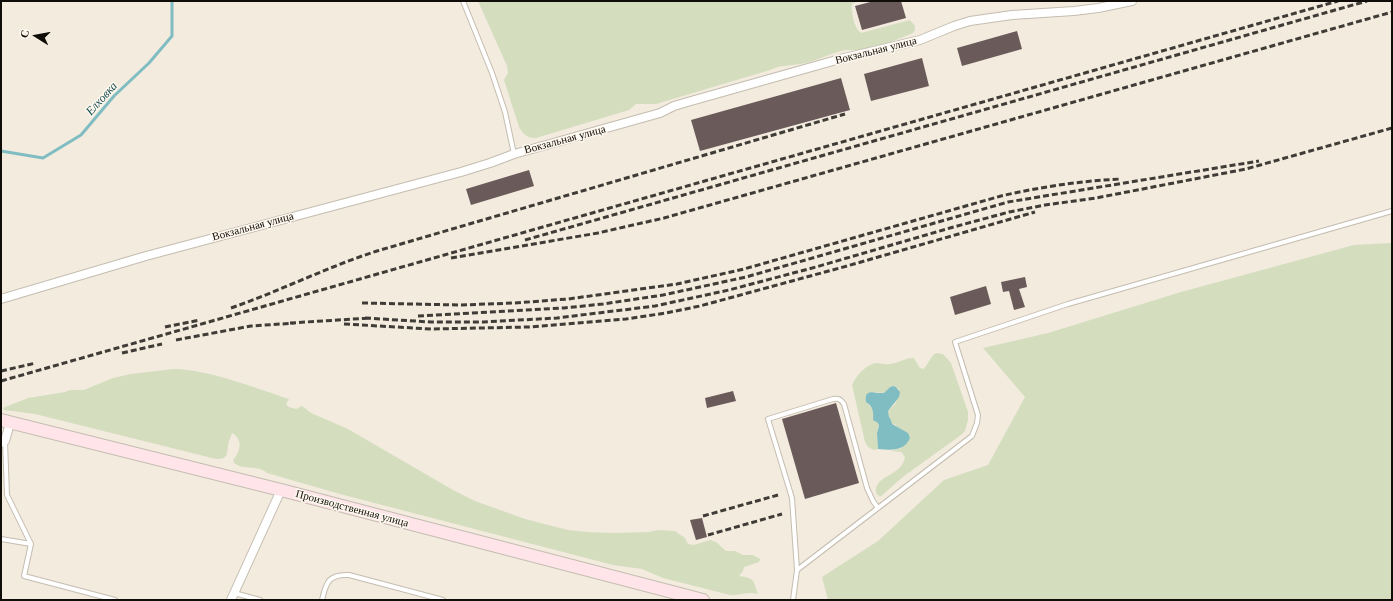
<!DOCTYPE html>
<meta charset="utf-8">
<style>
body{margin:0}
#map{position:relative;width:1393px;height:601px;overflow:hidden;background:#f2ebde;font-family:Georgia,serif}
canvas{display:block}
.frame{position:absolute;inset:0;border:2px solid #100d09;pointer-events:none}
.north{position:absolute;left:16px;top:16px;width:40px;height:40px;-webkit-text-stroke:3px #fef8ee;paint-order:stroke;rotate:281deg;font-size:11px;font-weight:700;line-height:16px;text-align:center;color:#100d09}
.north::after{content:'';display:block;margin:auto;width:14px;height:18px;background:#100d09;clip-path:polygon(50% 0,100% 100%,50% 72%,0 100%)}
</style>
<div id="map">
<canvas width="1393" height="601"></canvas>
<div class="frame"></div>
<div class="north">С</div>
</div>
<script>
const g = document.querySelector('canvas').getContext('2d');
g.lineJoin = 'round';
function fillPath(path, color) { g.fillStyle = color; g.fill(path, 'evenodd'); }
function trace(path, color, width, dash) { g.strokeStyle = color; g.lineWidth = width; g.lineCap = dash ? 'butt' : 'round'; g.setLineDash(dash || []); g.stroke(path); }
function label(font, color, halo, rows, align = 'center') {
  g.font = font + ' Georgia,serif'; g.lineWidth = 3; g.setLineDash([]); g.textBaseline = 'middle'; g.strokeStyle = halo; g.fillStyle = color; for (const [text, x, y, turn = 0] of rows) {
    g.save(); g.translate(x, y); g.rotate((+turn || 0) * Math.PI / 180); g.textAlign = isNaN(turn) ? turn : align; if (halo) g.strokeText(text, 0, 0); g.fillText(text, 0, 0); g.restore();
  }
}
const green = new Path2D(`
 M478 1H858L852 4C851 12 854 28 861 33L910 20 915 26V30L913 33C896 40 878 48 860 50 854 51 847 49 841 51 829 54 818 60 806 63 793 66 783 64 770 70L656 104H636L629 110 536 138C527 138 524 135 519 127L504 80 508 73 507 66Z
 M1392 243V600H828L822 577 878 541 944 480 988 465 1025 397 983 348 1048 333 1181 292 1354 245Z
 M936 353 943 354 951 363 968 412V420L965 431 961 435 904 476 880 497 876 493C874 474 901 478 905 457L901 452 891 451 902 448 896 425 892 424 891 420 889 417 888 411 895 404 899 389 893 386 890 387 884 393 874 392 868 404 871 407 879 426 877 433 878 449 874 450 868 447 865 442 852 385C856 376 866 364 877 363 881 363 885 365 890 364 898 363 905 358 914 358L920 368 924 369 933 355Z
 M173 369C211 370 252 387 289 399L286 404 289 407 296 409 302 406 311 413 348 429 453 490 475 501 525 519 568 530 587 532 613 533 649 532 658 530 675 531 685 538 688 544 694 545 710 540 716 542 726 551H735L743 555H753L760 559 759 562 744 567 743 571 739 576C755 578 753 580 758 594 748 591 740 596 730 595L663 578 642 569 613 565 340 494 267 473C257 464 244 471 234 463L233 460C240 452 244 440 232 433 231 437 228 442 228 446 227 456 227 459 216 459L35 414 4 410 3 408 28 398 65 392 70 390H84L113 378 131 374Z`);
const water = new Path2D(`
 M893 386 896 387 900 392 899 397 888 411 889 417 891 420 892 424 908 433 910 438C904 452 890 450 878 449L877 433 879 426 878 423 873 420C874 413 873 406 866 402 864 387 875 394 884 393L890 387Z`);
const stream = new Path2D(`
 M1 151 43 158 81 135 114 96 149 63 172 36V1`);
const building = new Path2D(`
 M874 1H901L906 18 862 30 855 6Z
 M1017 31 1022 49 962 66 957 48Z
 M922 58 929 86 871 101 864 74Z
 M841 78 850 110 700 151 691 120Z
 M529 170 534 186 471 205 466 189Z
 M1025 277 1027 287 1019 289 1025 307 1014 310 1009 291 1003 292 1001 282Z
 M986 286 991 304 955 315 950 297Z
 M733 391 736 401 707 408 705 398Z
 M836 403 859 483 805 499 782 419Z
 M702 518 707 537 696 540 690 520Z`);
const service = new Path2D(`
 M463 1 492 73 505 112 514 154
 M5 441 7 495 31 544 24 576 115 600
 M1 539 31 544
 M797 570 972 436 977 423 978 415 955 342 1068 304 1392 211
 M234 593 260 600
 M322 600C326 582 329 574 349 575L443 600
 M793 600 797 570 792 498 768 419 833 399C839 398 840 399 844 404L867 488 873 501 878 508`);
const minor = new Path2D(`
 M1 299 146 256 461 172 490 163 514 154 660 113 674 106 691 101 840 59 920 40 954 26 970 21 1012 15 1074 11 1098 8 1132 1
 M1 443 5 441 10 423
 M231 600 281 490`);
const secondary = new Path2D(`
 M1 420 281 490 703 600`);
const rail = new Path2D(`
 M525 240 1367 1
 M451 258 598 233 664 218 1392 12
 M362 303 460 305 515 303 568 299 677 284 744 269 1001 196C1040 187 1080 181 1121 179
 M231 308C280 291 327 267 377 251L845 114
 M418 316 564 308 603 304 663 295 746 277 1008 202 1259 161
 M365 318 431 322H483L557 318 655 306 729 290 816 267 950 228 1009 212 1045 205 1096 198 1246 169 1392 128
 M290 323 370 318
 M344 324 431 329 529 327 626 319 666 313 700 306 847 266 1035 212
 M165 327 200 320
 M176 340 251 326 296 323
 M122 353 162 344
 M1 371 36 363
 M1 381 1338 1
 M703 516 778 495
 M708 535 782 514`);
const streetNames = [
 ["Вокзальная улица",876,51,-14],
 ["Вокзальная улица",565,140,-15],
 ["Вокзальная улица",253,227,-15],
 ["Производственная улица",352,509,15]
];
const waterNames = [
 ["Елховка",102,99,-48]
];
fillPath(green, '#d4debf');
fillPath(water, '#80bdc2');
trace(stream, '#80bdc2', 3);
fillPath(building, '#6a5b5a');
trace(service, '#c4bdb0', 6);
trace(minor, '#c4bdb0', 10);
trace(secondary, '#c4bdb0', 14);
trace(service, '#fff', 4);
trace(minor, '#fff', 8);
trace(secondary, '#ffe5e9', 12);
trace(rail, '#3f3b36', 3, [6, 3]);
label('11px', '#100d09', '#fef8ee', streetNames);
label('italic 12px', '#184e52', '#fef8ee', waterNames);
</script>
